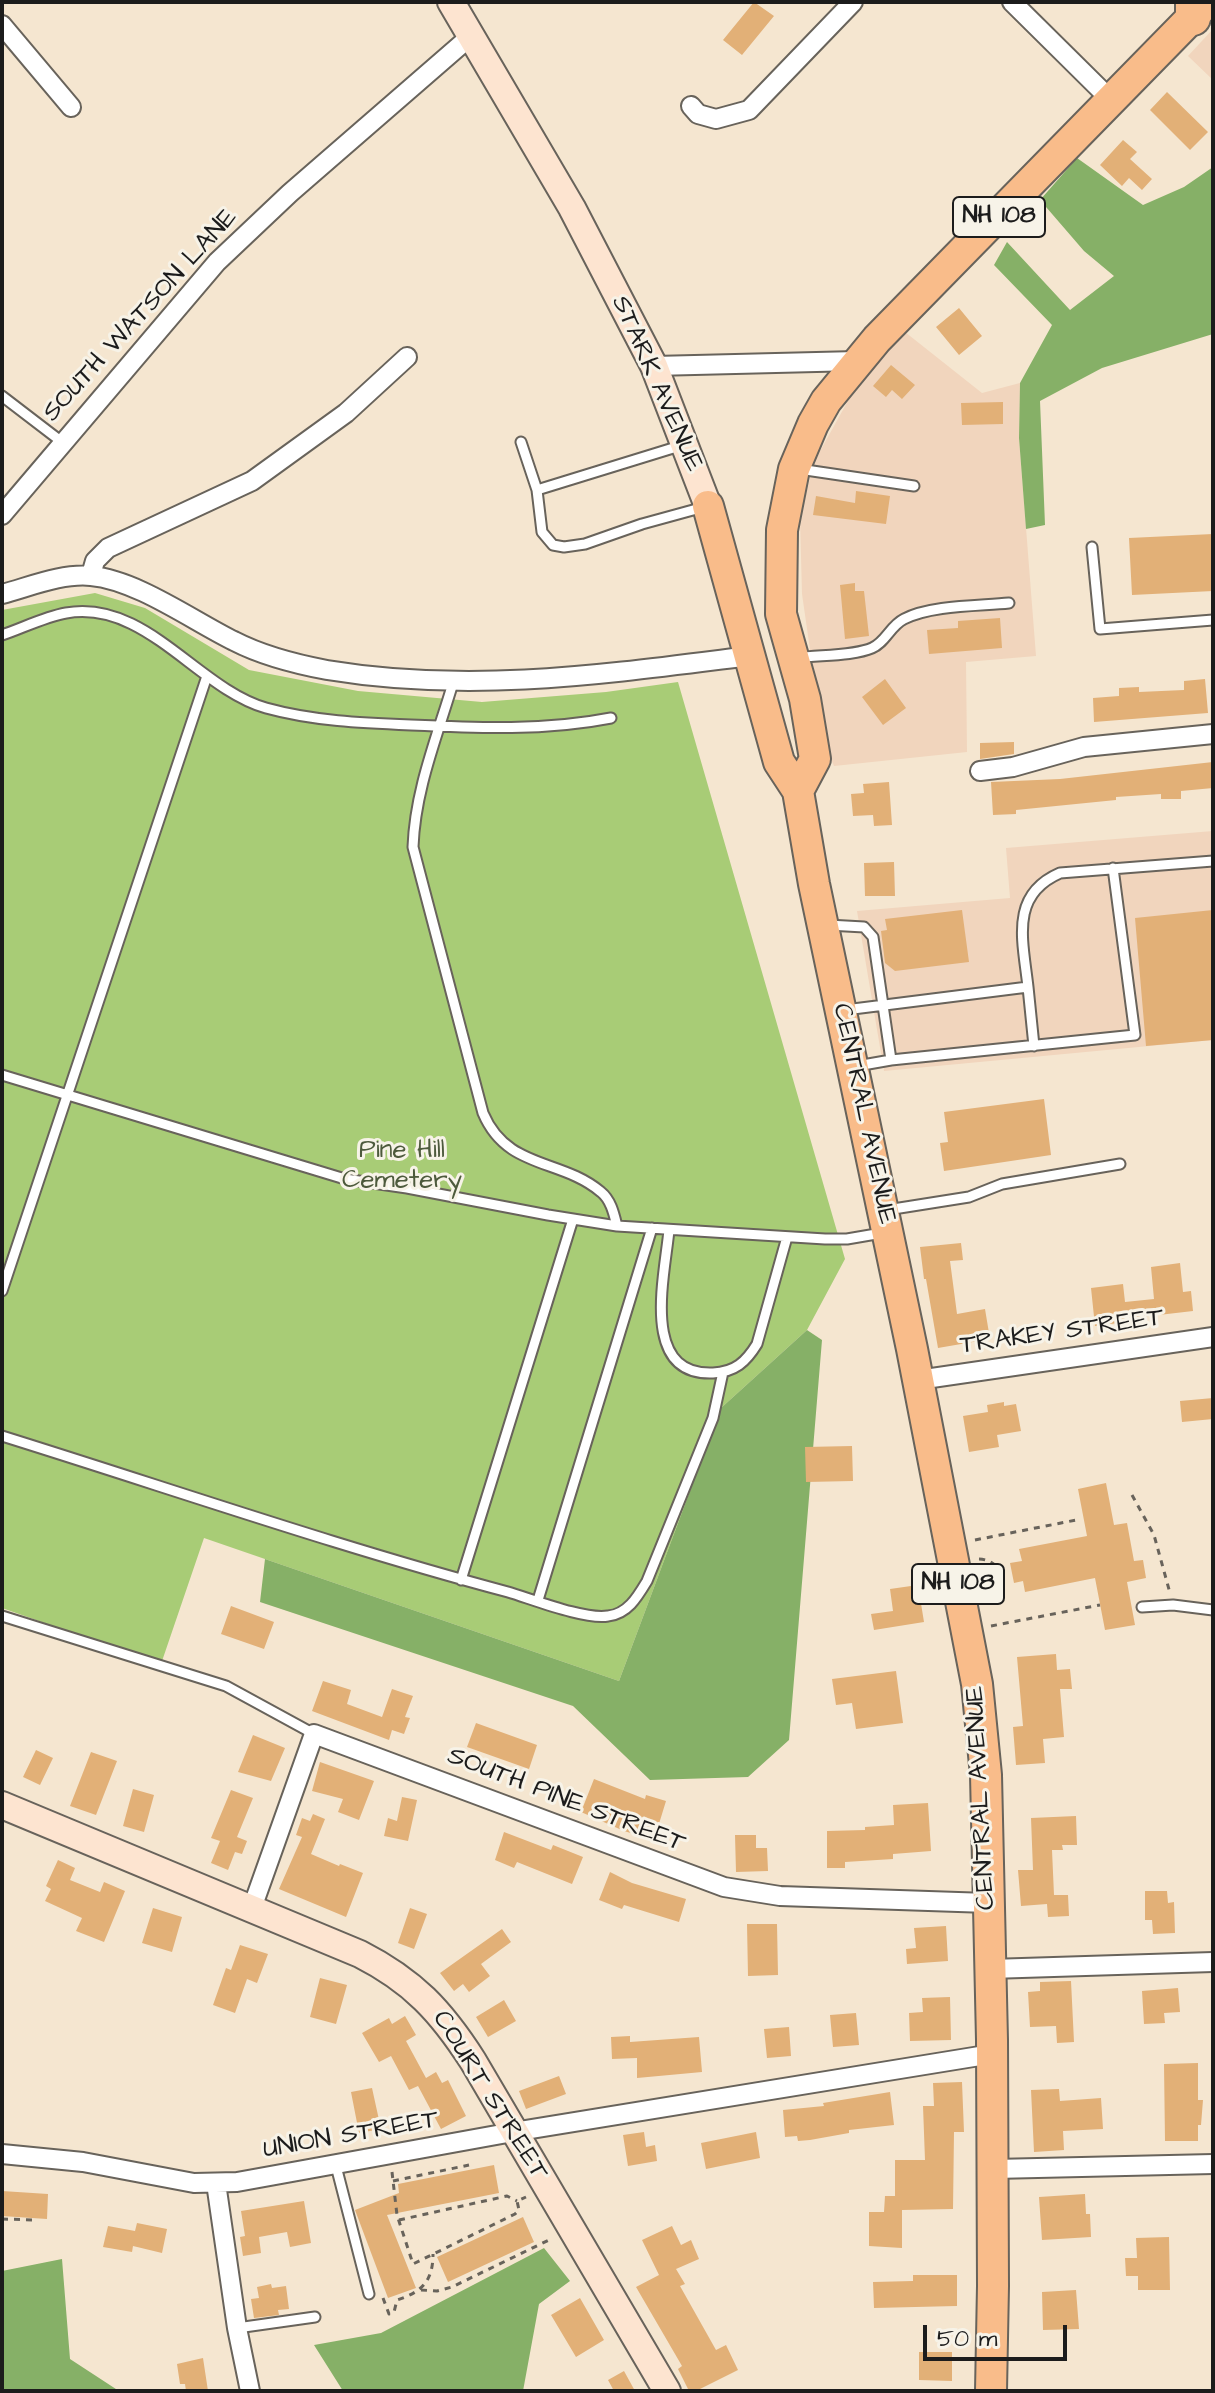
<!DOCTYPE html>
<style>
body{margin:0}
#map{position:relative;width:1215px;height:2393px;overflow:hidden;background:#f5e6d0;font-family:"Architects Daughter",sans-serif}
canvas{display:block}
.frame{position:absolute;inset:0;border:4px solid #1c1c1c;pointer-events:none}
.scale{position:absolute;left:923px;top:2325px;width:144px;height:36px;box-sizing:border-box;border:4px solid #1c1c1c;border-top:0;padding-left:10px;font-size:24px;line-height:28px;white-space:nowrap;color:#1c1c1c;-webkit-text-stroke:6px #f7f3e8;paint-order:stroke}
</style>
<div id="map">
<canvas width="1215" height="2393"></canvas>
<div class="frame"></div>
<div class="scale">50 m</div>
</div>
<script>
const g = document.querySelector('canvas').getContext('2d');
g.lineJoin = 'round';
function fillPath(path, color) { g.fillStyle = color; g.fill(path, 'evenodd'); }
function trace(path, color, width, dash) { g.strokeStyle = color; g.lineWidth = width; g.lineCap = dash ? 'butt' : 'round'; g.setLineDash(dash || []); g.stroke(path); }
function label(font, color, halo, rows, align = 'center') {
  g.font = font + ' "Architects Daughter",sans-serif'; g.lineWidth = 6; g.setLineDash([]); g.textBaseline = 'middle'; g.strokeStyle = halo; g.fillStyle = color; for (const [text, x, y, turn = 0] of rows) {
    g.save(); g.translate(x, y); g.rotate((+turn || 0) * Math.PI / 180); g.textAlign = isNaN(turn) ? turn : align; if (halo) g.strokeText(text, 0, 0); g.fillText(text, 0, 0); g.restore();
  }
}
const built = new Path2D(`
 M1213 29V80L1188 56Z
 M905 332 982 393 1020 383 1019 438 1036 656 966 662 967 752 834 766 823 740 802 594 800 519 814 462 854 390Z
 M1213 831V1040L884 1071 857 911 1010 898 1006 848Z`);
const green = new Path2D(`
 M95 593 145 608 249 670 358 691 482 702 606 692 678 682 845 1259 807 1330 721 1408 619 1681 204 1538 161 1664 2 1608V610Z`);
const forest = new Path2D(`
 M1077 158 1143 205 1184 187 1213 167V334L1102 368 1040 401 1045 525 1026 529 1019 438 1020 383 1052 325 994 265 1007 242 1070 310 1114 276 1084 251 1040 200Z
 M807 1330 822 1340 789 1740 748 1777 650 1780 573 1706 260 1602 265 1559 619 1681 721 1408Z
 M544 2248 570 2281 539 2304 523 2391H343L314 2345 381 2333Z
 M62 2259 70 2359 119 2391H2V2271Z`);
const building = new Path2D(`
 M754 2 774 16 742 55 723 40Z
 M1167 92 1208 132 1190 150 1150 110Z
 M1123 140 1137 152 1130 159 1152 179 1142 190 1129 178 1122 186 1100 165Z
 M959 308 982 336 959 355 936 327Z
 M891 365 915 385 902 399 892 390 886 397 873 386Z
 M1003 402V424L962 425 961 403Z
 M856 491 890 496 886 524 813 515 816 496 855 503Z
 M1213 534V591L1132 595 1129 538Z
 M855 583V591H864L869 636 845 639 840 585Z
 M1000 618 1002 648 929 654 927 630 958 628V621Z
 M885 679 906 708 883 725 862 697Z
 M1205 679 1208 713 1094 722 1093 698 1119 696V688L1139 687V692L1184 690V681Z
 M1014 742V754L980 759V743Z
 M1213 762V788L1181 791V799H1161V794L1116 797V800L1016 810V814L993 815 991 782 1060 779Z
 M889 782 892 825 874 826 873 815 853 816 851 794 864 793 863 784Z
 M894 862 895 896H865L864 863Z
 M962 910 969 962 895 971 885 963 881 931 887 930 885 919Z
 M1213 910V1040L1146 1046 1135 918Z
 M1044 1099 1051 1155 944 1171 940 1143 948 1142 944 1112Z
 M961 1243 963 1260 950 1261 957 1314 985 1309 990 1339 938 1348 926 1279H924L920 1247Z
 M1180 1263 1183 1292 1191 1291 1193 1311 1133 1318 1134 1321 1095 1326 1091 1288 1123 1284 1125 1302 1154 1299 1151 1267Z
 M1213 1398V1419L1182 1422 1180 1401Z
 M1004 1402V1406L1016 1404 1021 1431 997 1435 999 1447 969 1452 963 1416 988 1412 987 1405Z
 M852 1446 853 1481 806 1482 805 1447Z
 M1106 1483 1114 1525 1127 1523 1134 1561 1143 1560 1146 1578 1127 1582 1135 1625 1105 1630 1095 1578 1025 1592 1023 1581 1014 1583 1010 1563 1022 1561 1019 1549 1087 1536 1078 1489Z
 M918 1585 924 1622 874 1630 871 1614 893 1611 890 1589Z
 M231 1606 274 1622 264 1649 221 1634Z
 M1056 1654 1057 1670 1070 1669 1072 1689H1060L1064 1737 1043 1739 1045 1763 1016 1765 1013 1727 1023 1726 1017 1657Z
 M896 1671 903 1723 856 1729 852 1703 836 1705 832 1679Z
 M323 1681 351 1690 347 1704 382 1717 392 1689 413 1696 405 1717 410 1718 404 1734 392 1730 389 1740 312 1711Z
 M476 1723 537 1745 529 1769 467 1747Z
 M253 1735 285 1748 271 1781 238 1772Z
 M36 1750 53 1758 40 1785 23 1777Z
 M91 1752 117 1761 96 1815 70 1806Z
 M320 1762 374 1781 359 1820 338 1812 343 1799 312 1791Z
 M594 1779 645 1799 646 1795 666 1801 654 1840 624 1831 581 1812Z
 M133 1789 154 1795 144 1832 123 1826Z
 M231 1790 253 1798 237 1837 247 1841 242 1854 235 1852 228 1870 211 1863 220 1841 211 1838Z
 M402 1797 417 1800 408 1841 384 1836 388 1818 397 1821Z
 M928 1803 931 1851 893 1854V1859L845 1862V1868H827V1831L865 1830V1827L894 1825 893 1805Z
 M313 1814 325 1819 311 1854 339 1866 340 1864 363 1873 346 1917 279 1889 302 1837 296 1835 302 1818 310 1821Z
 M1076 1816 1077 1845H1062L1063 1850H1052L1054 1895H1068L1069 1916 1048 1917 1047 1904 1021 1906 1018 1870H1033L1031 1818Z
 M504 1832 551 1850 553 1845 583 1857 572 1884 517 1862 514 1868 495 1860Z
 M735 1835H756V1848H767L768 1871 736 1872Z
 M58 1860 75 1868 70 1880 100 1892 104 1882 125 1891 104 1942 76 1931 82 1918 45 1901 51 1889 46 1886Z
 M610 1872 632 1883 686 1899 679 1922 624 1905 622 1909 599 1900Z
 M1145 1891H1167L1168 1903 1174 1902 1175 1933 1153 1934 1152 1920H1145Z
 M153 1908 182 1917 172 1952 142 1943Z
 M410 1908 427 1914 414 1949 398 1943Z
 M747 1924H777L778 1975 748 1976Z
 M946 1926 948 1961 907 1964 906 1949 916 1948 914 1928Z
 M502 1929 511 1942 481 1964 490 1976 469 1992 463 1984 454 1991 440 1973Z
 M240 1945 268 1954 257 1983 247 1979 235 2013 213 2005 226 1968 231 1970Z
 M320 1978 347 1985 336 2024 310 2017Z
 M1071 1981 1074 2042 1057 2043 1056 2026 1030 2027 1028 1992 1040 1991V1982Z
 M1178 1988 1180 2012 1164 2013 1165 2023 1144 2024 1142 1991Z
 M950 1997 951 2040 910 2041 909 2013 923 2012 922 1998Z
 M504 2000 516 2021 488 2037 476 2017Z
 M856 2013 859 2045 833 2047 830 2015Z
 M405 2016 416 2035 406 2041 426 2078 436 2072 442 2083 448 2080 466 2116 441 2129 418 2086 409 2090 391 2056 379 2062 362 2033 389 2018 392 2024Z
 M789 2027 791 2056 767 2058 764 2029Z
 M630 2036V2042L699 2037 702 2072 637 2078V2058L612 2059 611 2037Z
 M1198 2063V2100H1203L1201 2125H1198V2141H1165L1164 2064Z
 M559 2076 566 2094 526 2109 519 2091Z
 M962 2082 964 2132H954L953 2209 902 2210V2248L869 2246V2212H884L885 2196H895V2160H925L923 2106H934L933 2083Z
 M372 2088 381 2129 359 2133 351 2092Z
 M1059 2089 1060 2101 1101 2098 1103 2129 1063 2131 1064 2150 1034 2152 1031 2090Z
 M890 2092 894 2125 849 2130V2133L810 2140 798 2141 797 2136 785 2137 783 2110 824 2106 823 2103Z
 M644 2132 646 2147 655 2145 657 2161 628 2166 623 2135Z
 M756 2132 760 2158 706 2169 701 2143Z
 M494 2165 499 2193 387 2215 416 2288 388 2298 355 2210 399 2193 398 2184Z
 M2 2191 48 2194 47 2219 2 2216Z
 M1085 2194 1086 2214H1090L1091 2237 1042 2240 1039 2197Z
 M304 2201 311 2243 290 2247 287 2232 259 2237 261 2253 243 2256 240 2237 245 2236 241 2211Z
 M523 2217 534 2242 448 2282 437 2257Z
 M137 2223 167 2229 162 2253 133 2246 132 2252 103 2247 108 2226 135 2231Z
 M672 2226 681 2245 691 2240 699 2259 676 2269 685 2284 680 2286 716 2350 726 2345 738 2370 696 2391H689L678 2369 682 2366 636 2287 659 2275 642 2240Z
 M1169 2237 1170 2290H1138V2276H1126L1125 2258H1137L1136 2238Z
 M913 2275H957V2306L874 2308 873 2282 913 2281Z
 M271 2284 272 2288 286 2286 289 2309 278 2310 279 2315 254 2318 251 2299 259 2298 257 2287Z
 M1076 2290 1079 2329 1043 2330 1042 2292Z
 M580 2298 604 2340 576 2357 551 2315Z
 M919 2352H952V2381L919 2380Z
 M203 2358 208 2391H186L185 2384H180L177 2364Z
 M624 2371 635 2391H614L608 2380Z`);
const path = new Path2D(`
 M1132 1495 1154 1535 1170 1593
 M975 1540 1076 1520
 M979 1559C1005 1560 1010 1591 985 1600
 M991 1626 1100 1605
 M392 2172 397 2215 413 2264 515 2214 519 2210 517 2201 526 2197
 M393 2181 469 2165
 M2 2219 35 2220
 M399 2220 507 2196 517 2201
 M421 2290 437 2291 452 2287 553 2238
 M383 2298 389 2314 394 2312 397 2300C422 2292 433 2281 433 2254`);
const lane = new Path2D(`
 M2 396 62 442
 M521 442 537 490 683 445
 M799 469 914 486
 M537 490 542 532 553 545 564 547 585 544 642 524 704 507
 M1092 547 1100 629 1213 620
 M2 635C23 628 44 617 66 613 145 599 197 688 266 708 313 721 362 723 411 725 478 728 545 731 611 718
 M798 658C818 655 854 656 872 648 886 642 890 626 904 619 931 605 979 606 1009 603
 M453 683C437 737 415 790 413 847L483 1113C507 1170 561 1158 601 1192 611 1200 614 1214 617 1226
 M828 925 864 927 873 937 891 1060 857 1066
 M1028 987 1034 1046
 M845 1010 1028 987C1023 941 1009 895 1060 873L1213 861
 M891 1060 1135 1035 1113 868
 M2 1075 345 1179 407 1188 548 1215 617 1226 825 1239H847L882 1233
 M887 1210 969 1197 1002 1184 1120 1164
 M669 1230C665 1275 639 1376 713 1373 735 1372 746 1362 757 1344L787 1237
 M2 1291 207 676
 M2 1436C169 1488 339 1547 508 1592 532 1599 585 1620 608 1616 628 1614 638 1596 647 1581L713 1418 723 1372
 M461 1580 573 1219
 M538 1600 652 1228
 M1142 1607 1173 1605 1213 1610
 M2 1616 226 1686 314 1734
 M336 2166 369 2294
 M237 2328 315 2317`);
const street = new Path2D(`
 M1012 2 1112 101
 M2 25 71 107
 M691 106 698 114 716 119 749 110 853 2
 M654 366 857 361
 M2 515 217 262 290 193 472 35
 M91 575 95 561 108 548 252 481 346 413 407 357
 M2 594C29 587 62 573 91 576 137 580 193 621 234 641 263 656 295 664 327 670 472 694 606 674 750 656
 M980 771 1013 767 1084 747 1213 734
 M918 1380 1213 1337
 M252 1908 314 1734 724 1887 780 1896 988 1903
 M990 1969 1213 1962
 M2 2154 83 2162 194 2183 237 2182 513 2132 992 2054
 M994 2169 1213 2164
 M216 2183 237 2328 250 2391`);
const secondary = new Path2D(`
 M451 2 572 208 654 366 708 506
 M2 1805 360 1954C413 1981 441 2011 473 2061L667 2391`);
const primary = new Path2D(`
 M708 506 779 762 798 791
 M991 2391 993 2286 992 2040 986 1775 977 1684 912 1349 814 884 798 791 815 759 805 699 781 614 782 530 794 469 813 424 826 401 877 339 1207 2`);
const highway = new Path2D(`
 M1193 18V2`);
const shields = [
 [999,217,92],
 [958,1584,92]
];
const shieldNames = [
 ["NH 108",999,217],
 ["NH 108",958,1584]
];
const streetNames = [
 ["SOUTH WATSON LANE",141,316,-48],
 ["STARK AVENUE",656,384,66],
 ["CENTRAL AVENUE",863,1114,78],
 ["TRAKEY STREET",1062,1333,-8],
 ["CENTRAL AVENUE",982,1798,-93],
 ["SOUTH PINE STREET",566,1801,21],
 ["COURT STREET",489,2096,58],
 ["UNION STREET",351,2136,-10]
];
const parkNames = [
 ["Pine Hill",402,1152],
 ["Cemetery",402,1182]
];
fillPath(built, '#f1d5bd');
fillPath(green, '#a8cc76');
fillPath(forest, '#86b067');
fillPath(building, '#e2b077');
trace(lane, '#68635b', 13);
trace(street, '#68635b', 22);
trace(secondary, '#68635b', 30);
trace(primary, '#68635b', 34);
trace(highway, '#68635b', 38);
trace(path, '#68635b', 3, [6, 6]);
trace(lane, '#fff', 9);
trace(street, '#fff', 18);
trace(secondary, '#fde4d0', 26);
trace(primary, '#f9bc8a', 30);
trace(highway, '#f9bc8a', 34);
for (const [x, y, w] of shields) { const box = new Path2D(); box.roundRect(x - w / 2, y - 20, w, 40, 6); g.fillStyle = '#f7f3e8'; g.fill(box); trace(box, '#1c1c1c', 2); }
label('bold 24px', '#1c1c1c', null, shieldNames);
label('26px', '#1c1c1c', '#f7f3e8', streetNames);
label('26px', '#4d5a3c', '#f7f3e8', parkNames);
</script>
